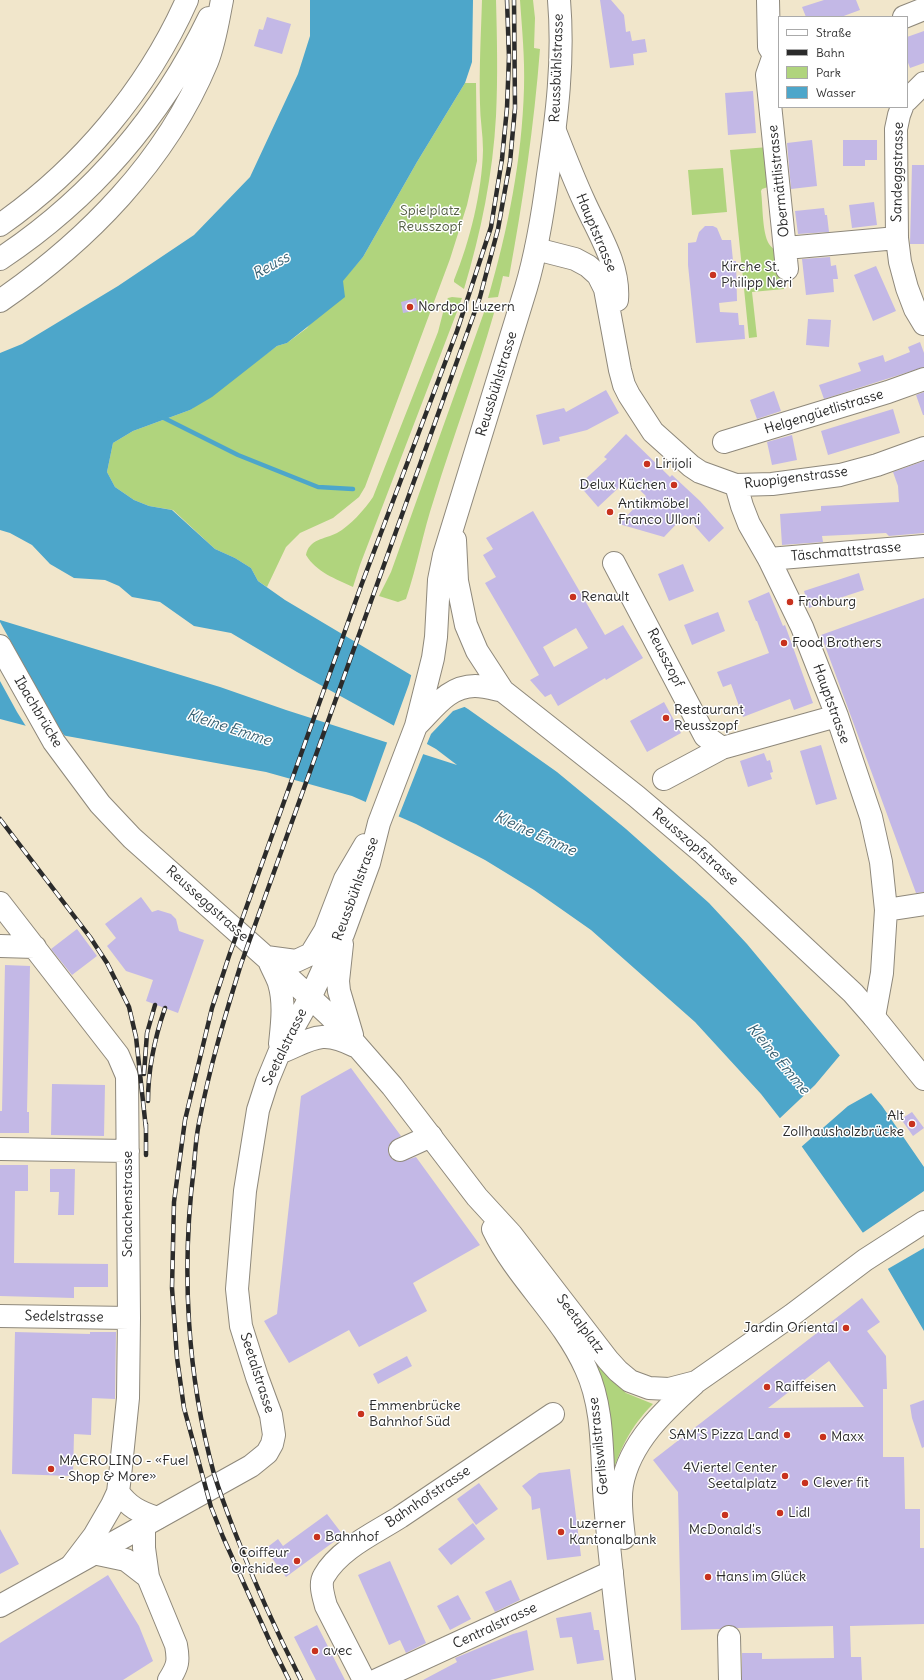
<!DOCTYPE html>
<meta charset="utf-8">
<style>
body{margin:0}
#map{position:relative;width:924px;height:1680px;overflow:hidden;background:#f1e6cb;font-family:Delius,sans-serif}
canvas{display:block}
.legend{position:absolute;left:778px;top:16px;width:130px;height:92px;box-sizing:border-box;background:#fff;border:1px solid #aaa;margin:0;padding:5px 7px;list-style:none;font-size:12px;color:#2b2b2b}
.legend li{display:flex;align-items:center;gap:8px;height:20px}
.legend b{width:20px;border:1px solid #aaa}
</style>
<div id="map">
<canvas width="924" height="1680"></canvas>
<ul class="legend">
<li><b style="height:5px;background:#fff"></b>Straße</li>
<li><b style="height:5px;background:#2b2b2b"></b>Bahn</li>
<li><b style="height:11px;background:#b0d47d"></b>Park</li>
<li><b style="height:11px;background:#4da6ca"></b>Wasser</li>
</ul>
</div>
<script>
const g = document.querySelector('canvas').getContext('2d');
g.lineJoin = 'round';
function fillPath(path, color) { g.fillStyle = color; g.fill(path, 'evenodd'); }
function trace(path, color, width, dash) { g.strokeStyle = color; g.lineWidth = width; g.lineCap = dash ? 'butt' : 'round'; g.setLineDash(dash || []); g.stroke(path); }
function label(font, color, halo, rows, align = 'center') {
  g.font = font + ' Delius,sans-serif'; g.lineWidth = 3; g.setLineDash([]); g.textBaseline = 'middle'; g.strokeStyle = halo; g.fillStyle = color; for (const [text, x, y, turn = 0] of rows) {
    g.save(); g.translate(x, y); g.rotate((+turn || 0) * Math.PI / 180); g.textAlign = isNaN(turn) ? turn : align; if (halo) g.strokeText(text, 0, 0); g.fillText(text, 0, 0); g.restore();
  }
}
const green = new Path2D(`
 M482 0H496C497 38 498 77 496 116 493 173 481 233 464 289L454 282V280C470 241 482 192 483 150 483 134 480 119 480 104 479 69 481 34 482 0Z
 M520 0H533L535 18 534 48 540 49C534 126 523 201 509 277L503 276 498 297 488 298C508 230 522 159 524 88 525 59 522 29 520 0Z
 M465 83H476L477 161 467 205 450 259 365 487 359 497 333 518 300 533 286 547 267 587 258 581 251 568 235 558 215 549 173 510 149 506 134 500 115 487 107 472 113 443 133 431 190 410 277 346 287 343 307 328 342 281 363 257 417 162Z
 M769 147 771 186 762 189 761 191C763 206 762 232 769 244 773 250 779 251 782 257L784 289 752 292 757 337 749 338 730 150Z
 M723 168 727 212 692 215 688 170Z
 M452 297 462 298 458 309 360 565 353 587C336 579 316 572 306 555 309 539 325 539 337 533 350 526 365 509 373 497L438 332 446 301 448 298Z
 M487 304 494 313C476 376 453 437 434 499 423 532 417 567 406 599L398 602 379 596 391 572Z
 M578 1334 614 1382 626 1393 653 1404C630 1427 620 1449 610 1480Z`);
const water = new Path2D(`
 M310 0H473L472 62 465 83 417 162 363 257 343 281 345 297 287 343 277 346 212 397 190 410 133 431 113 443 107 472 115 487 134 500 149 506 172 510 215 549 235 558 251 568 258 581 285 600 468 709 557 772 626 829 709 903 747 944 882 1106 924 1167V1331L885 1264 800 1144 761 1094 695 1022 591 930 534 890 485 860 416 824 352 796 266 772 61 735 0 719V620L220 687 286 710 457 765 436 749 297 672 231 633 194 626 160 602 132 597 119 586 105 580 74 578 50 564 32 545 10 533 0 530V353L22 344 118 286 194 235 250 177 298 74 310 36Z`);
const pier = new Path2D(`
 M0 622 55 722 66 738 27 728 17 712 0 681Z
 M412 672 467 706 453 711 431 734 426 746 393 728 409 684Z
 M388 740 424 752 398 818 365 804Z
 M841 1054 873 1092 848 1106 800 1148 778 1120 815 1085Z
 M924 1191V1248L886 1270 861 1234Z`);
const stream = new Path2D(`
 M159 415 164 418 238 455 318 487 353 489`);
const building = new Path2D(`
 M600 0H611L624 15 626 32 630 31 632 41 645 39 647 52 633 54 634 65 610 68Z
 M824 0H856L860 10 841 17H806L802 7Z
 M267 17 291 24 282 54 254 46 259 29 263 30Z
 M924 31V63L910 68 907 60V37Z
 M753 91 756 133 728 135 725 93Z
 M812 140 817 186 791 189 787 143Z
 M843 140H877V160H865V166H843Z
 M912 165H924V244H910Z
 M874 202 877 225 852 228 849 205Z
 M824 208 825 215H827L829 232 798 234 795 211Z
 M705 226H713L717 228 722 240H731L733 261H736L737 301 719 303 720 312 738 313 739 325H744L745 339 696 343 688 265V243L696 242 699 232Z
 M830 257 831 266 836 265 838 279H833L834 292 806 295 802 259Z
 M876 266 896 311 873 321 854 275Z
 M416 298 419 310 403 313 401 302Z
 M808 319 831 320 829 347 806 345Z
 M920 342 924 353V367L824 399 819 385 861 371 858 363 883 355 885 362 910 352 908 347Z
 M606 390 619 413 587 430 559 437 560 441 543 445 536 415 564 408 566 412Z
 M774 391 781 411 757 419 750 400Z
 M924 392V415H923L916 395Z
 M893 409 900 433 828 455 821 431Z
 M626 434 670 477 672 475 700 501 724 528 709 542 685 515 664 537 619 524 646 496 628 479 598 507 579 485 607 459 604 457Z
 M792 435 797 460 772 465 767 442Z
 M924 461V533L889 536 886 533 822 536 823 542 782 545 780 514 821 511V506L899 502 898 486 893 472Z
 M533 511 605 635 623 625 643 658 606 680 605 678 558 706 551 694 545 697 530 680 539 675 485 583 496 577 483 555 493 549 486 538ZM576 628 588 648 554 667 543 647Z
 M683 564 694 591 669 601 658 574Z
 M859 573 864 590 809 608 804 591Z
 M769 592 783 626 785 625 813 703 794 710 790 699 743 717 731 684 723 687 717 672 769 653 757 621H756L748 601Z
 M924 598V892L916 893 821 635Z
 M718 612 725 631 692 645 684 625Z
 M664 702 681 733 647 752 630 721Z
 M821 745 837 799 816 805 800 751Z
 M764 753 767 761 770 760 773 772 770 773 772 779 748 787 740 761Z
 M141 897 152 912 158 910 171 914 176 919 179 931 204 940 178 1013 146 1001 153 980 126 971 107 946 116 938 105 924Z
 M77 929 97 956 72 975 51 949Z
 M5 965 30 966 27 1112H29V1133H0V1111H2Z
 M351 1068 401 1136 390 1143 388 1149 389 1155 393 1160 399 1162 416 1157 480 1245 413 1283 427 1311 359 1347 349 1330 289 1363 264 1321 277 1314 301 1096Z
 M52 1084 105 1085 104 1136 51 1135Z
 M912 1112 924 1128 913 1136 901 1119Z
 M0 1165H28V1191H15L14 1263 108 1264V1287H74V1298L0 1296Z
 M50 1169H75L74 1215H58L59 1192H50Z
 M862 1298 880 1322 867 1331 886 1356 887 1389H883V1457H904L905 1509H920V1548H924V1624L850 1626 851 1657H861L862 1680H742V1653H762V1659L834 1658 833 1626 737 1628 728 1625 720 1629 681 1630 678 1492 653 1460ZM829 1361 864 1407 768 1408Z
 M15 1332 90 1334V1332H116L115 1399 92 1398 91 1435 74 1434 73 1476 12 1474Z
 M407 1356 412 1366 378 1384 373 1374Z
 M924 1400V1447L922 1448 912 1418 910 1405Z
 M570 1469 581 1556 547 1560 540 1508 532 1510 531 1497 522 1486 539 1473Z
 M479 1483 498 1509 476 1525 457 1499Z
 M327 1514 343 1535 286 1577 265 1549 278 1539 283 1546Z
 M473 1523 485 1539 451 1565 438 1549Z
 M0 1529 19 1564 0 1574Z
 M390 1561 426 1643 406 1653 400 1640 389 1645 358 1575Z
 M108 1575 139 1626 153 1661 123 1680H0V1643Z
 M511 1580 520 1600 495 1612 485 1592Z
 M458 1595 471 1619 450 1630 437 1606Z
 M591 1612 594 1630H599L604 1660 577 1664 572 1637 560 1638 556 1618Z
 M317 1625 345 1680H316L294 1637Z
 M527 1630 534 1670 490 1680H423L457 1662 455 1658 513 1634Z`);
const minor = new Path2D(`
 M768 0 769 47 774 55 779 57
 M904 17 924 9
 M774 55 767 75 787 269
 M907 100 924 83
 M902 107 899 115 896 129 897 238 900 262 907 288 915 309 924 324
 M555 131C564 154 573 177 583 199 597 231 620 264 617 300
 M786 248 897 238
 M536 249 575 259 588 266 598 275 605 289 620 370 624 385 629 395 653 432 691 466 700 472 736 485 772 484 840 475 877 465 924 448
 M724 442 888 392 924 379
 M736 485 742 506 749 524 769 559 802 627 837 716 871 817 881 862 886 910 882 973 874 1017
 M769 559 924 546
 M614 563 705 736 722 748
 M664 779 722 748 837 716
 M0 903 118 1055 127 1076 129 1318 128 1398 120 1476 118 1492 112 1505 94 1536 72 1565
 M886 910 924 904
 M0 946 35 947
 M0 1149 128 1151
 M400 1150 431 1136
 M0 1316 129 1318
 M118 1492C129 1507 139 1512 157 1518
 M144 1525V1548L148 1577 176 1645C179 1661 178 1666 169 1680
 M93 1553 126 1560 148 1577
 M729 1637 730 1680
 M364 1680 326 1606C324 1598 319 1584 324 1576 339 1549 375 1533 400 1517 451 1483 502 1448 553 1414
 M377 1680 605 1575 612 1573`);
const major = new Path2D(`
 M455 540 457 581 466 625 477 651 503 691 636 796 702 852 853 993 874 1017 924 1079
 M0 646 54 742 100 804 132 838 287 976 330 1016 344 1031 392 1086 477 1197 511 1234 608 1360 618 1371 630 1381 649 1388 669 1389 696 1382 792 1315 865 1260 924 1222
 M418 724C435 707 449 686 475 686 484 686 494 689 503 691
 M342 944 338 981 339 991 352 1035
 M266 957 296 961 311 954 325 931 345 879 365 845
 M270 963C273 970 277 977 279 983 285 1003 282 1024 280 1044
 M279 1053C312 1040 320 1028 355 1046
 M493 1229C517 1279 563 1317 586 1369 605 1410 601 1459 605 1503 610 1562 617 1621 624 1680
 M624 1538C622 1520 619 1502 622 1485 630 1442 664 1411 694 1384
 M0 1606 251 1466 267 1453 272 1444 274 1435 271 1415 257 1377 241 1326 237 1289 245 1191 258 1110 267 1082 279 1053 310 998 326 963 343 934 369 863 379 823 416 726 433 658 436 637 439 580 444 555 526 288C537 251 543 213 548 175 557 117 564 59 559 0`);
const highway = new Path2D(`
 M0 225C80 169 147 90 187 0
 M0 259C92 198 161 117 209 18
 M0 301C87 241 166 161 207 62 215 42 218 20 222 0`);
const rail = new Path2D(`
 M0 819 90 937 107 963 129 1007 136 1037 146 1129
 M144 1074 147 1033 155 1005
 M148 1101C148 1070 155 1037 165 1008
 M146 1124V1155
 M289 1680 271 1644 223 1537 211 1507 184 1408 177 1358 172 1288 174 1202 185 1120 212 1008 229 956 361 586 457 331 491 227 502 159 507 108 509 57 507 0
 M301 1680C276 1631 254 1582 234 1530 227 1512 220 1493 214 1474 187 1375 181 1269 194 1167 195 1152 196 1137 199 1123 209 1069 225 1016 241 964L480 297 498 229 510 162 515 108 514 0`);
const markers = [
 [713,275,4,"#c8321e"],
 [410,307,4,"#c8321e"],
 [647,464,4,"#c8321e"],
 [674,485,4,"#c8321e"],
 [610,512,4,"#c8321e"],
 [573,597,4,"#c8321e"],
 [790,602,4,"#c8321e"],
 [784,643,4,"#c8321e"],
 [666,718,4,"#c8321e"],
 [912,1124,4,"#c8321e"],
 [846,1328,4,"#c8321e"],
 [767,1387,4,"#c8321e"],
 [361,1414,4,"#c8321e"],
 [787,1435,4,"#c8321e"],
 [823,1437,4,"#c8321e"],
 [51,1469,4,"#c8321e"],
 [785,1476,4,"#c8321e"],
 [805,1483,4,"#c8321e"],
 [780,1513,4,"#c8321e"],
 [725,1515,4,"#c8321e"],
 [561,1532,4,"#c8321e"],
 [317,1537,4,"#c8321e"],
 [297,1561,4,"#c8321e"],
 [708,1577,4,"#c8321e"],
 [315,1651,4,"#c8321e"]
];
const streetNames = [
 ["Reussbühlstrasse",557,68,-88],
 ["Sandeggstrasse",898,172,-89],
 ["Obermättlistrasse",779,181,-96],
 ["Hauptstrasse",596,233,67],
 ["Reussbühlstrasse",497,384,-73],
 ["Helgengüetlistrasse",824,412,-17],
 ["Ruopigenstrasse",796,478,-7],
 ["Täschmattstrasse",846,552,-5],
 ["Reusszopf",665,658,63],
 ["Hauptstrasse",831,704,70],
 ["Ibachbrücke",38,712,59],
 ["Reusszopfstrasse",695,847,41],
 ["Reussbühlstrasse",356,889,-70],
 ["Reusseggstrasse",207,904,42],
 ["Seetalstrasse",285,1047,-64],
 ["Schachenstrasse",128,1204,-90],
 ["Sedelstrasse",64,1317,1],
 ["Seetalplatz",580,1324,53],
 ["Seetalstrasse",257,1373,72],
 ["Gerliswilstrasse",599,1446,-96],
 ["Bahnhofstrasse",428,1497,-34],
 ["Centralstrasse",495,1626,-25]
];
const parkNames = [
 ["Spielplatz",430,211],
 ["Reusszopf",430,227]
];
const poiNames = [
 ["Kirche St.",721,267],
 ["Philipp Neri",721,283],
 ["Nordpol Luzern",418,307],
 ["Lirijoli",655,464],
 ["Delux Küchen",666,485,"right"],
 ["Antikmöbel",618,504],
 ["Franco Ulloni",618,520],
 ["Renault",581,597],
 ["Frohburg",798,602],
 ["Food Brothers",792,643],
 ["Restaurant",674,710],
 ["Reusszopf",674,726],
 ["Alt",904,1116,"right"],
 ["Zollhausholzbrücke",904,1132,"right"],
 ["Jardin Oriental",838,1328,"right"],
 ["Raiffeisen",775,1387],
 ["Emmenbrücke",369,1406],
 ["Bahnhof Süd",369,1422],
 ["SAM'S Pizza Land",779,1435,"right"],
 ["Maxx",831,1437],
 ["MACROLINO - «Fuel",59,1461],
 ["- Shop & More»",59,1477],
 ["4Viertel Center",777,1468,"right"],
 ["Seetalplatz",777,1484,"right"],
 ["Clever fit",813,1483],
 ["Lidl",788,1513],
 ["Luzerner",569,1524],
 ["Kantonalbank",569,1540],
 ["McDonald's",725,1530,"center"],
 ["Bahnhof",325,1537],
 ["Coiffeur",289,1553,"right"],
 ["Orchidee",289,1569,"right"],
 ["Hans im Glück",716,1577],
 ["avec",323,1651]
];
const waterNames = [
 ["Reuss",271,266,-29],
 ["Kleine Emme",229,728,18],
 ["Kleine Emme",535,834,24],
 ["Kleine Emme",778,1059,50]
];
fillPath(green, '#b0d47d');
fillPath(water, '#4da6ca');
fillPath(pier, '#f1e6cb');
trace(stream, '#4da6ca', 4.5);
fillPath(building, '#c3b8e6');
trace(minor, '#8e887b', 24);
trace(major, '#8e887b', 24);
trace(highway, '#8e887b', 24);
trace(minor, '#fff', 22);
trace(major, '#fff', 22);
trace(highway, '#fff', 22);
trace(rail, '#2b2b2b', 4.5);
trace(rail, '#fff', 3, [9]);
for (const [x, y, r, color] of markers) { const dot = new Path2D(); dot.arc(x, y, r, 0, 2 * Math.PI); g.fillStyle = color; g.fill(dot); trace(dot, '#fff', 1.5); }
label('14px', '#2b2b2b', '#fff', streetNames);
label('14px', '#535e44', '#fff', parkNames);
label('14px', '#2b2b2b', '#fff', poiNames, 'left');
label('italic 15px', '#3a6273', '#fff', waterNames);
</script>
